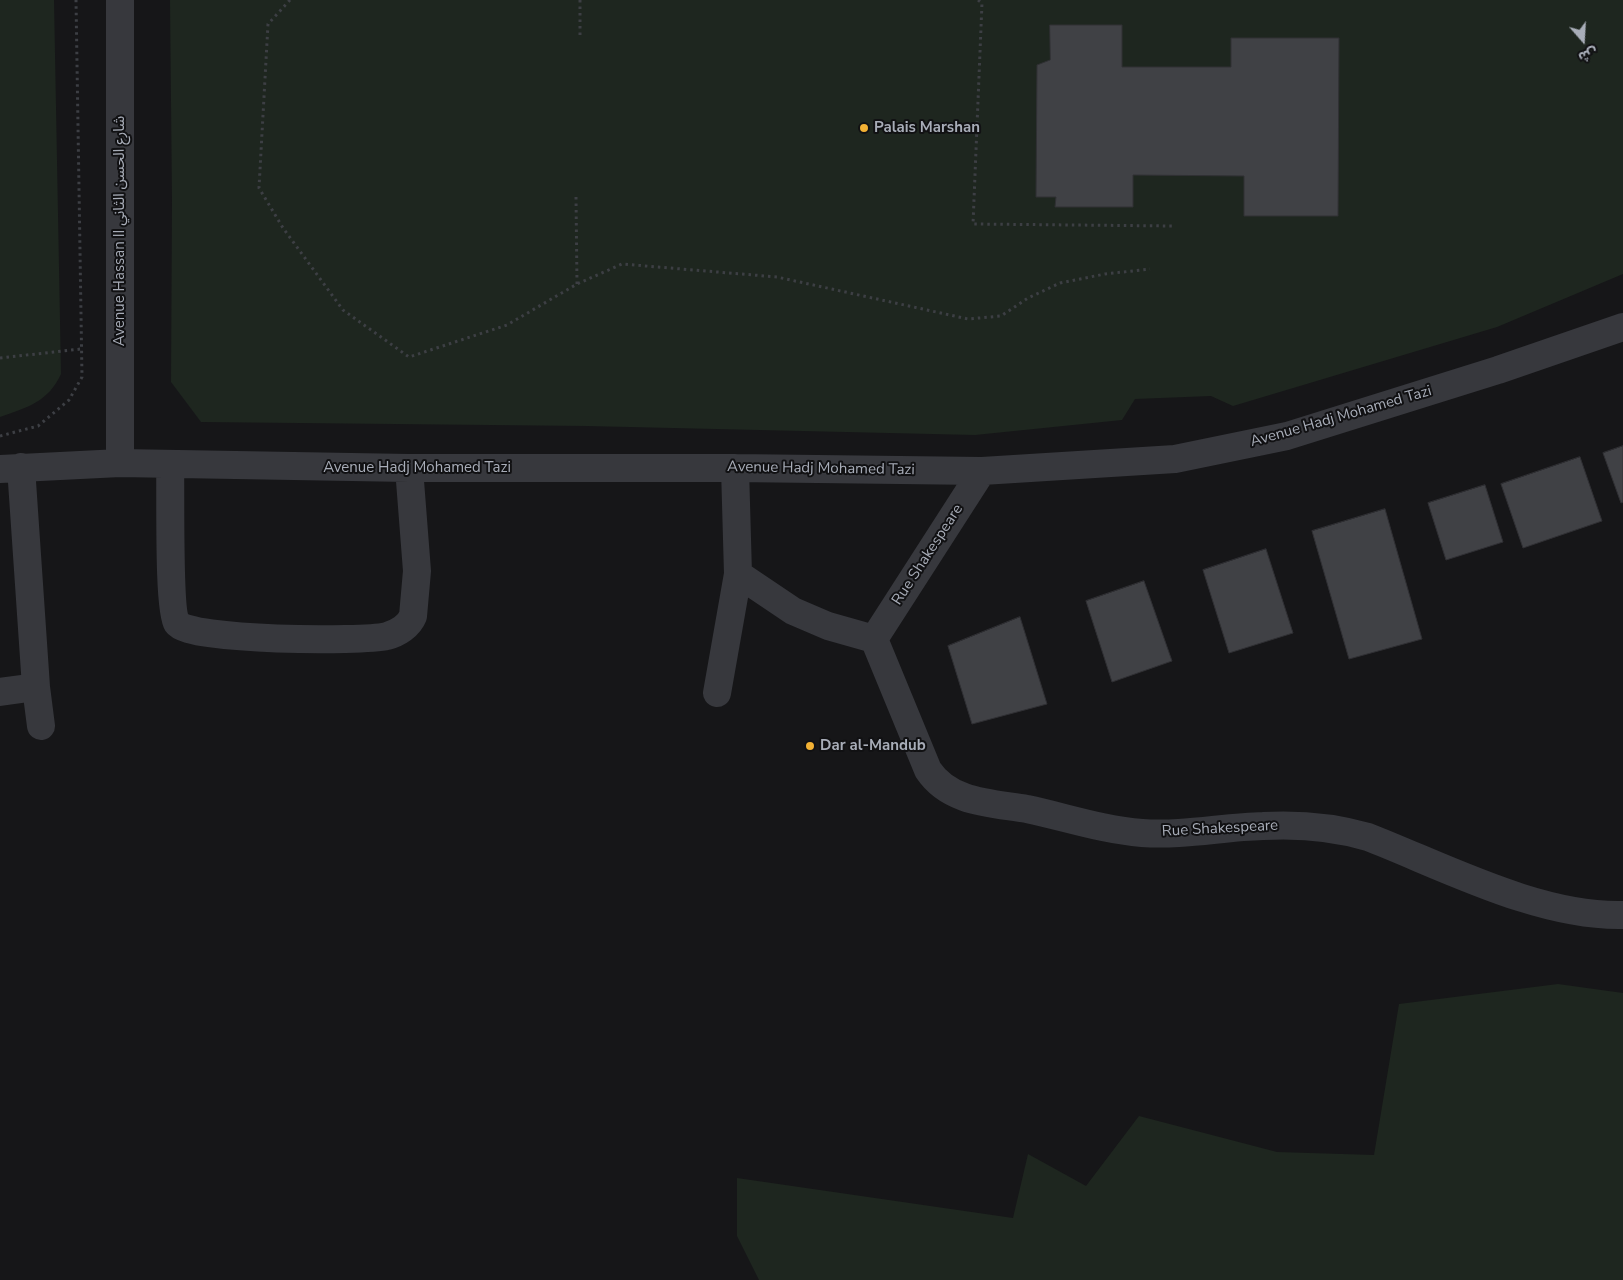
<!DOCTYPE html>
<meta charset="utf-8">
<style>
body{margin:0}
#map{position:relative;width:1623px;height:1280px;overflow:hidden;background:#161618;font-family:"Nunito Sans","Noto Sans Arabic",sans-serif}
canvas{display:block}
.north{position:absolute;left:1558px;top:15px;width:50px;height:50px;-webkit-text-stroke:4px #111113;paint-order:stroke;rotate:161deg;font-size:14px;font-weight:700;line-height:20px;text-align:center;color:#a8adb8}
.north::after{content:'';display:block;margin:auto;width:18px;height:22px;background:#a8adb8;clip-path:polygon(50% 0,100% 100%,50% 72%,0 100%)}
</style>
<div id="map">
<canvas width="1623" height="1280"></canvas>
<div class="north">ش</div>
</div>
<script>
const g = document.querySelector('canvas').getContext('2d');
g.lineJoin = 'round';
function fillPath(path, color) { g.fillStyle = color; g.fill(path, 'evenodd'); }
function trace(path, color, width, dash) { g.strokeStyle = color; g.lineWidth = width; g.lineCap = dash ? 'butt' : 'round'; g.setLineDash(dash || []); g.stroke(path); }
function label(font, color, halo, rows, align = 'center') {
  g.font = font + ' "Nunito Sans","Noto Sans Arabic",sans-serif'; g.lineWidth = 4; g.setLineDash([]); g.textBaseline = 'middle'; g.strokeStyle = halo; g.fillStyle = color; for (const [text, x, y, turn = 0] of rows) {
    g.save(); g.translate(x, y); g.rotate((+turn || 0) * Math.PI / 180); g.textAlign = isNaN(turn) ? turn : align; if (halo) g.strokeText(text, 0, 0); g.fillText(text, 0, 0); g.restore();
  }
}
const green = new Path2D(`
 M0 0H54L61 374C48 402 28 407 0 417Z
 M170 0H1623V274L1497 327 1233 406 1211 396 1135 399 1122 420 975 435 586 426 201 422 171 382 172 202Z
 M1558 984 1623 993V1280H759L737 1236V1178L1013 1218 1028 1154 1086 1186 1139 1116 1277 1152 1374 1155 1399 1004Z`);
const building = new Path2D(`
 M1050 25H1122V67H1231V38H1339L1338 216H1244V176L1133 175V207H1055L1056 197H1036L1037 65 1050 60Z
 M1623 446V502L1621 503 1603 453Z
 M1580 457 1602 521 1523 548 1501 484Z
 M1485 485 1503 542 1446 560 1428 503Z
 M1385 509 1422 639 1349 659 1312 531Z
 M1266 549 1293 633 1229 653 1203 570Z
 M1144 581 1172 661 1112 682 1086 601Z
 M1020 617 1047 704 972 724 948 646Z`);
const path = new Path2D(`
 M290 0 268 24 259 188 283 228 343 310 409 357 507 325 577 284 622 264 777 277 968 319 1001 316 1028 298 1060 283 1105 274 1150 269
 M580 0V35
 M978 0 982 3 973 224 1174 226
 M576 197 577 284
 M0 358 81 349
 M0 436 38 426 69 400 82 377 76 0`);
const minor = new Path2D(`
 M120 0V463
 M170 464C171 488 168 610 177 623 189 641 362 642 387 636 398 633 409 626 413 616L417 571 409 468
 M21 467 36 687 41 726
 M735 468 738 574 793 611 828 626 874 639
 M0 469 120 463 409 468H735L982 471 1175 459 1287 436 1498 370 1623 327
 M874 639 928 770C950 803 991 803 1027 809 1065 817 1103 830 1142 833 1183 836 1223 827 1263 826 1299 824 1334 827 1368 837 1445 867 1539 917 1623 915
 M874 639 982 471
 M0 692 36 687
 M717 693 738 574`);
const markers = [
 [864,128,5,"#f2b134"],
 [810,746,5,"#f2b134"]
];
const poiNames = [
 ["Palais Marshan",874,128],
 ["Dar al-Mandub",820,746]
];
const streetNames = [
 ["Avenue Hassan II شارع الحسن الثاني",120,231,-90],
 ["Avenue Hadj Mohamed Tazi",1341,417,-16],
 ["Avenue Hadj Mohamed Tazi",417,468],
 ["Avenue Hadj Mohamed Tazi",821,469,1],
 ["Rue Shakespeare",928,555,-57],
 ["Rue Shakespeare",1220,829,-3]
];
fillPath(green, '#1e261f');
fillPath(building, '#404145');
trace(building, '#303034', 1);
trace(path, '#3d3f44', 3, [2.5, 4]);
trace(minor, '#37383d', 28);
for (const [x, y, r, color] of markers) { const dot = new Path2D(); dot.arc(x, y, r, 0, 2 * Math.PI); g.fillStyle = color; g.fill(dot); trace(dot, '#111113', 2); }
label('bold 15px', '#a8adb8', '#111113', poiNames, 'left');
label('15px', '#a8adb8', '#111113', streetNames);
</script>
